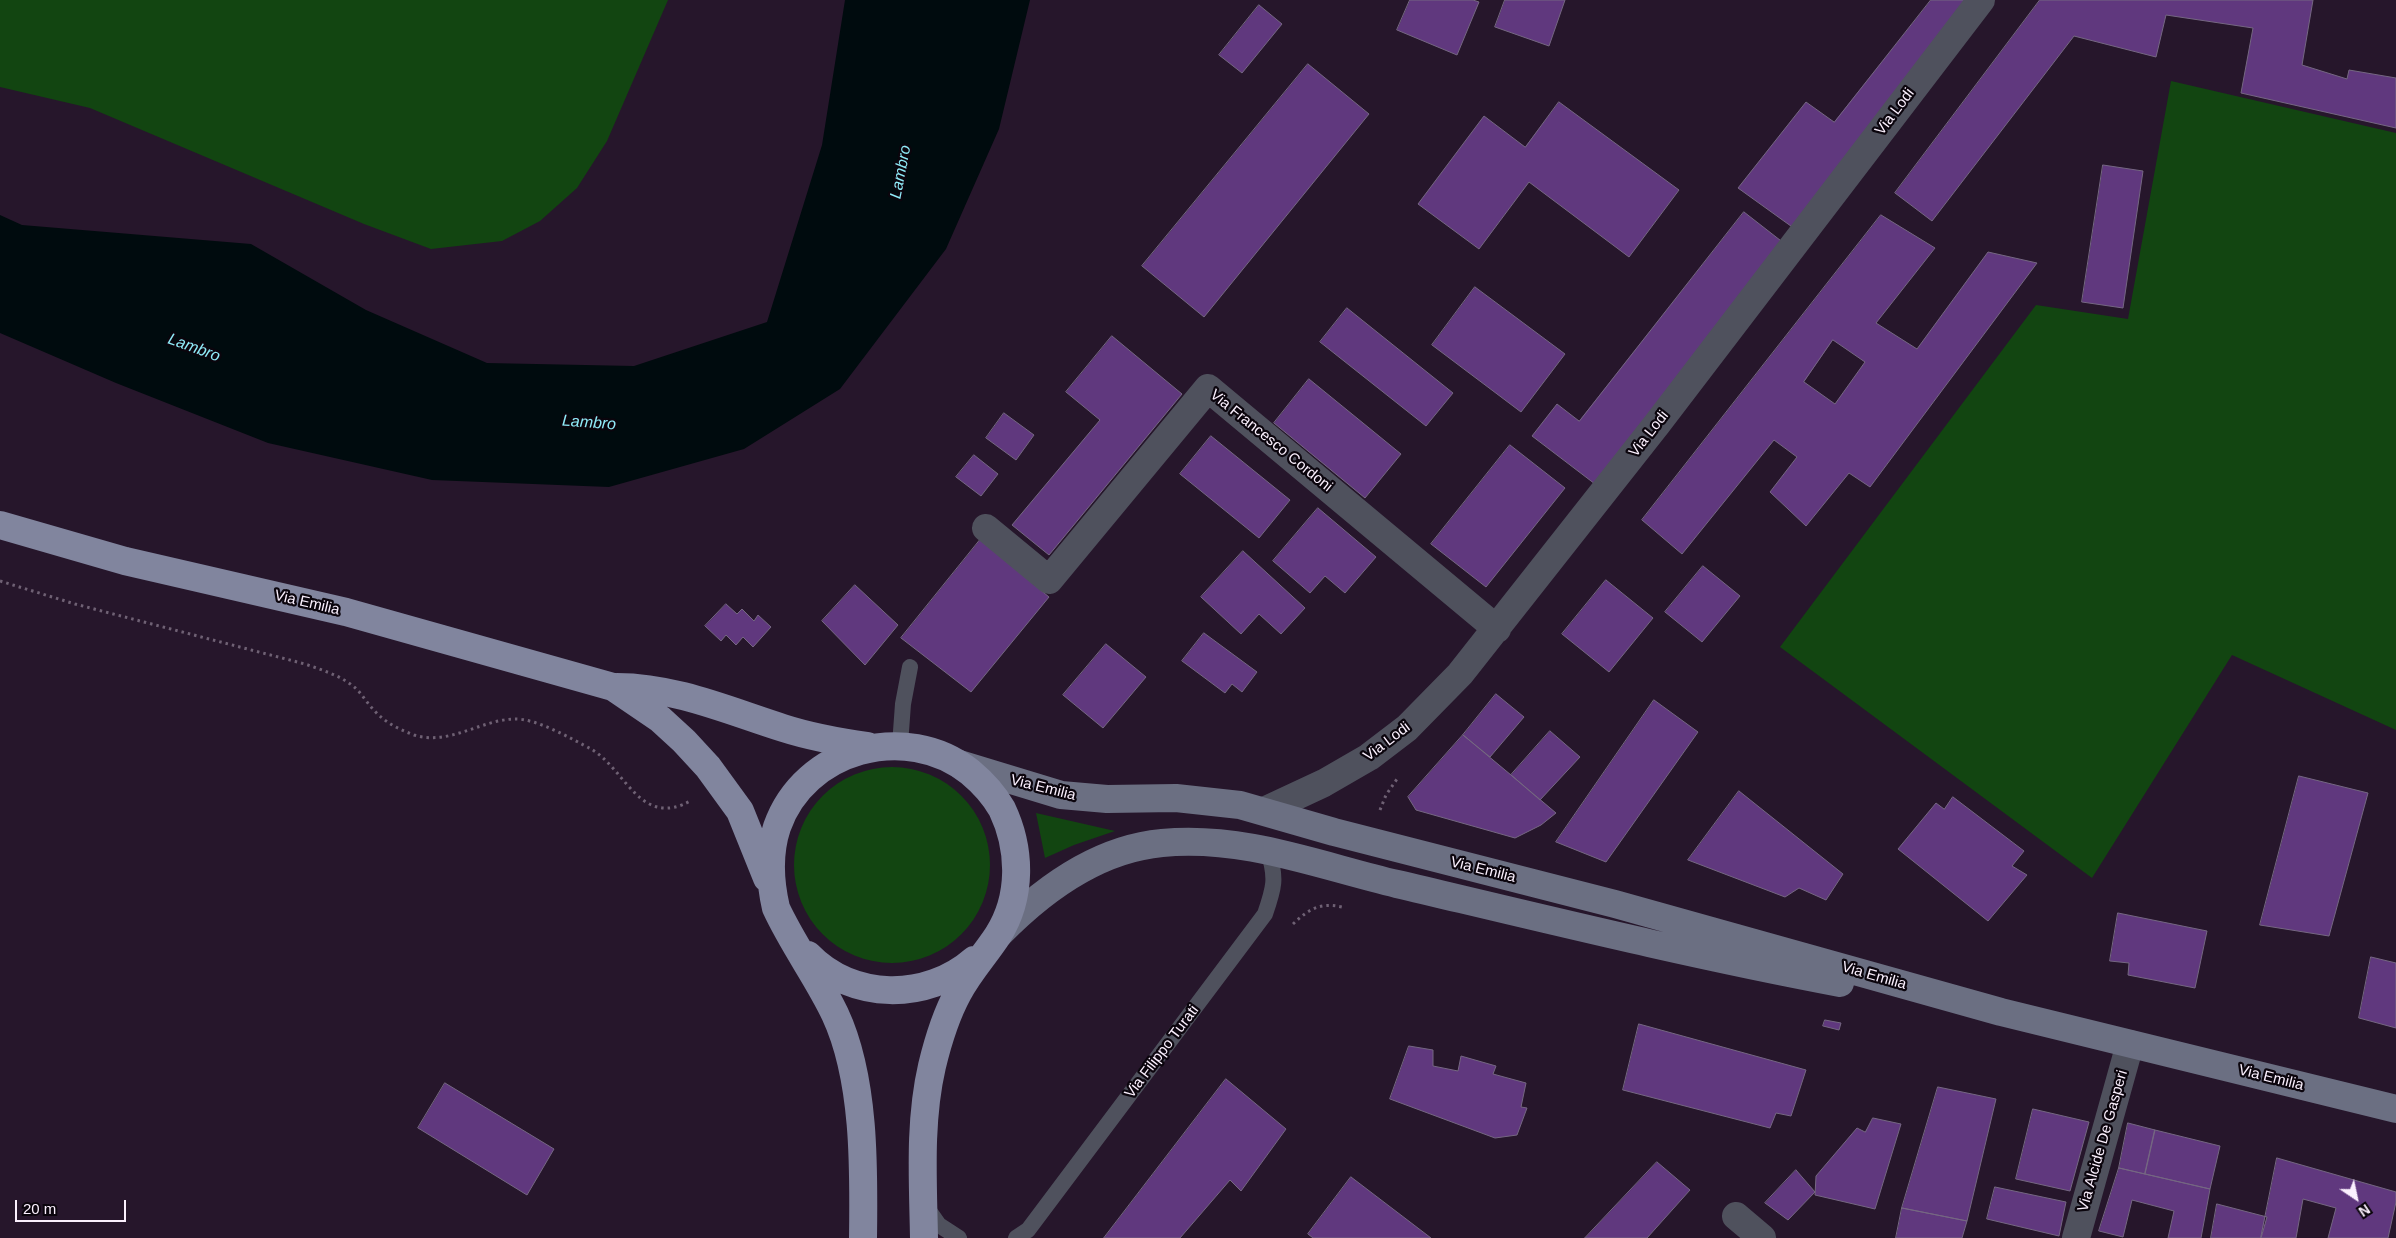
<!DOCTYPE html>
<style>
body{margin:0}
#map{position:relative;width:2396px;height:1238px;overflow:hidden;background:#26162b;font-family:Arial,sans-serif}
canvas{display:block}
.north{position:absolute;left:2331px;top:1173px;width:50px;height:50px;-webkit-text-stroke:4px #0b050d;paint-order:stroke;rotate:146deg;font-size:14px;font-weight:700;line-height:20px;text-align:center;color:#fbf0fe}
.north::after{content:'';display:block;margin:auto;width:18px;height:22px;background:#fbf0fe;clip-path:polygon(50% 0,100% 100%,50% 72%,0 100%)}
.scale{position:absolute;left:15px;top:1200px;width:111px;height:22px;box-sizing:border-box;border:2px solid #fbf0fe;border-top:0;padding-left:6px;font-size:15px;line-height:18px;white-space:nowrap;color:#fbf0fe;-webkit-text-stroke:4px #0b050d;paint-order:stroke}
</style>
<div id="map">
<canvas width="2396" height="1238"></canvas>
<div class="north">N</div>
<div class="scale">20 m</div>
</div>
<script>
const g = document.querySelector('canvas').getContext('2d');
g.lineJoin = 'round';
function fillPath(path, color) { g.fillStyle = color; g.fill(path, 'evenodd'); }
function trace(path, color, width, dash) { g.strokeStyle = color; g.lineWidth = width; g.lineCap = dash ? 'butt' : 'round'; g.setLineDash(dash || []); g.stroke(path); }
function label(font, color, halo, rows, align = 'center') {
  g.font = font + ' Arial,sans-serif'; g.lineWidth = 4.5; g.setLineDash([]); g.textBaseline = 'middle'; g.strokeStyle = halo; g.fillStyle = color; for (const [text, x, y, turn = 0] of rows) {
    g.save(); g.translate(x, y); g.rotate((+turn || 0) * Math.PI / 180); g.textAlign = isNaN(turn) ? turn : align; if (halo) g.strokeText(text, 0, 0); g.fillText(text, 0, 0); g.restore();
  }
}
const green = new Path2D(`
 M0 0H668L607 141 577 188 540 221 502 241 431 249 364 224 90 108 0 87Z
 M2171 81 2396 133V730L2232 655 2092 878 1780 647 2036 305 2128 319Z
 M794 865a98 98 0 1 1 196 0a98 98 0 1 1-196 0Z
 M1036 813 1115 831 1074 845 1045 858Z`);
const water = new Path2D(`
 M845 0H1030L999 129 946 249 840 389 744 449 609 487 432 480 268 443 116 383 0 333V215L22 225 251 244 366 310 487 363 634 366 767 322 822 145Z`);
const building = new Path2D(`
 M1410 0H1473L1479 2 1457 55 1397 30Z
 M1505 0H1565L1549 46 1495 27Z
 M1931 0H1972L1795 229 1738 188 1806 102 1834 122Z
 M2040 0H2313L2302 65 2347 79 2349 70 2396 78V128L2241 93 2253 28 2166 15 2156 57 2074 36 1932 221 1895 193Z
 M1259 5 1282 24 1242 73 1219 55Z
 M1308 64 1369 114 1204 317 1142 266Z
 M1559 102 1679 190 1629 257 1529 182 1479 249 1418 204 1484 116 1525 147Z
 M2103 165 2143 171 2123 308 2082 302Z
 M1744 212 1785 244 1595 484 1532 436 1557 404 1579 421Z
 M1881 215 1935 248 1876 323 1917 349 1988 252 2037 263 1870 487 1849 473 1806 526 1770 492 1797 457 1774 440 1682 554 1642 520ZM1833 340 1865 362 1835 404 1804 382Z
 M1475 287 1565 354 1521 412 1432 345Z
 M1347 308 1453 393 1426 426 1320 342Z
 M1112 336 1182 394 1049 555 1012 525 1100 420 1066 392Z
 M1309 379 1401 454 1365 498 1274 423Z
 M1004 413 1034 435 1016 460 986 438Z
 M1211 436 1290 500 1259 538 1180 474Z
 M1510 445 1565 488 1486 587 1431 544Z
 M974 455 998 474 981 496 956 477Z
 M1318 508 1376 557 1345 593 1325 576 1310 593 1273 561Z
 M980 540 1049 597 971 692 901 638Z
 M1243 551 1305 608 1281 634 1259 614 1241 634 1201 597Z
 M1703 566 1740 596 1702 642 1665 612Z
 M1606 580 1653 618 1609 672 1562 634Z
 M855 585 898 625 865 665 822 621Z
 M726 604 737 614 742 609 754 621 758 615 771 627 753 647 743 637 736 645 726 635 721 641 705 626Z
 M1204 633 1257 672 1242 692 1232 684 1225 693 1182 661Z
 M1106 644 1146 677 1103 728 1063 695Z
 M1496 694 1524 717 1490 757 1463 735Z
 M1654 700 1698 732 1606 862 1556 842Z
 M1550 731 1580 757 1540 800 1511 775Z
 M1463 735 1511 775 1556 813 1541 825 1515 838 1416 810 1408 797Z
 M2299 776 2368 793 2329 936 2260 925Z
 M1739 791 1843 874 1826 900 1799 888 1785 897 1688 860Z
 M1953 797 2024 851 2012 866 2027 875 1988 921 1898 849 1936 803 1944 809Z
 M2118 913 2207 931 2195 988 2128 975 2129 963 2110 961Z
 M2371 957 2396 963V1028L2359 1018Z
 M1825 1020 1841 1023 1839 1030 1823 1026Z
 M1639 1024 1806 1070 1791 1116 1776 1113 1770 1128 1623 1090Z
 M1409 1046 1433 1050V1066L1458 1071 1461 1056 1496 1066 1493 1074 1526 1083 1521 1107 1527 1108 1517 1135 1495 1138 1390 1099Z
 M1226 1079 1286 1129 1241 1191 1230 1180 1180 1238H1104Z
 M445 1083 554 1149 527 1195 418 1128Z
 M1938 1087 1996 1099 1967 1221 1902 1208Z
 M2033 1109 2089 1122 2070 1191 2016 1179Z
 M1873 1118 1901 1124 1875 1209 1815 1195 1816 1176 1857 1128 1865 1132Z
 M2128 1123 2155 1130 2145 1174 2119 1168Z
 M2155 1130 2220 1146 2210 1189 2145 1174Z
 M2277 1158 2396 1192V1202L2388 1238H2328L2336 1208 2303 1199 2296 1238H2261Z
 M1657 1162 1690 1190 1647 1238H1585Z
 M2119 1168 2210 1189 2201 1238H2168L2174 1211 2132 1200 2123 1237 2099 1231Z
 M1796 1170 1815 1192 1788 1220 1765 1203Z
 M1351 1177 1431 1238H1313L1308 1234Z
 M1995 1187 2066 1202 2059 1236 1987 1219Z
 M2217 1204 2267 1217 2261 1238H2211Z
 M1902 1208 1967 1221 1962 1238H1896Z`);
const path = new Path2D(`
 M0 581 75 604 305 664C322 670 339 675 353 686 361 692 366 702 373 709 384 722 398 729 414 735 449 746 480 720 514 719 536 718 572 739 591 749 626 769 640 830 692 800
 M1380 810 1386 795 1397 779
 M1293 924C1309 909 1320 902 1342 907`);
const lane = new Path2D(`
 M900 745 903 704 910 667
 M925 1205 939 1225 959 1238
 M1016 1238 1028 1230 1265 914C1274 888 1277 878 1268 851`);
const street = new Path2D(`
 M986 528 1049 580 1208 388 1497 629
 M1264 811 1324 783 1369 757 1407 728 1460 674 1657 424 1981 0
 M1736 1216 1762 1238
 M2076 1238 2130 1044`);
const secondary = new Path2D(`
 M959 764 1061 795 1107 799 1176 798 1240 805 1334 832 1615 904 2001 1012 2396 1109
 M999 934C1043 889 1097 849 1162 843 1244 835 1320 866 1397 884 1545 919 1691 955 1840 983`);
const primary = new Path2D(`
 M0 525 125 561 346 612 613 687 660 719 684 741 708 767 740 811 767 878
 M617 687C675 687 729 711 783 728 811 737 839 742 868 746
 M808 955C852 1001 927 1001 974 960
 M863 1238C864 1168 865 1078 835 1014 818 978 793 945 776 908 770 882 768 854 777 827 804 749 906 721 970 772 982 782 994 795 1002 809 1021 849 1022 897 998 935 985 955 969 972 958 993 946 1015 938 1041 932 1066 919 1122 923 1181 924 1238`);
const streetNames = [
 ["Via Lodi",1895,112,-53],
 ["Via Lodi",1649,434,-52],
 ["Via Francesco Cordoni",1271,441,39],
 ["Via Emilia",307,603,13],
 ["Via Lodi",1387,742,-37],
 ["Via Emilia",1043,788,14],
 ["Via Emilia",1483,870,14],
 ["Via Emilia",1874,976,16],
 ["Via Filippo Turati",1162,1052,-53],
 ["Via Emilia",2271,1078,14],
 ["Via Alcide De Gasperi",2103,1141,-74]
];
const waterNames = [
 ["Lambro",901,172,-79],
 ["Lambro",194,348,20],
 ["Lambro",589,423,4]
];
fillPath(green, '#124511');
fillPath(water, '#000b0e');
fillPath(building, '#60387e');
trace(building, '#756782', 1);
trace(path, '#6f6174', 3, [2.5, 4]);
trace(lane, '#4f515d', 16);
trace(street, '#4f515d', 28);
trace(secondary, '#6b6f82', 28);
trace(primary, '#81859e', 28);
label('15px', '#fbf0fe', '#0b050d', streetNames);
label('italic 16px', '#90ebf8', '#0b050d', waterNames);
</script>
